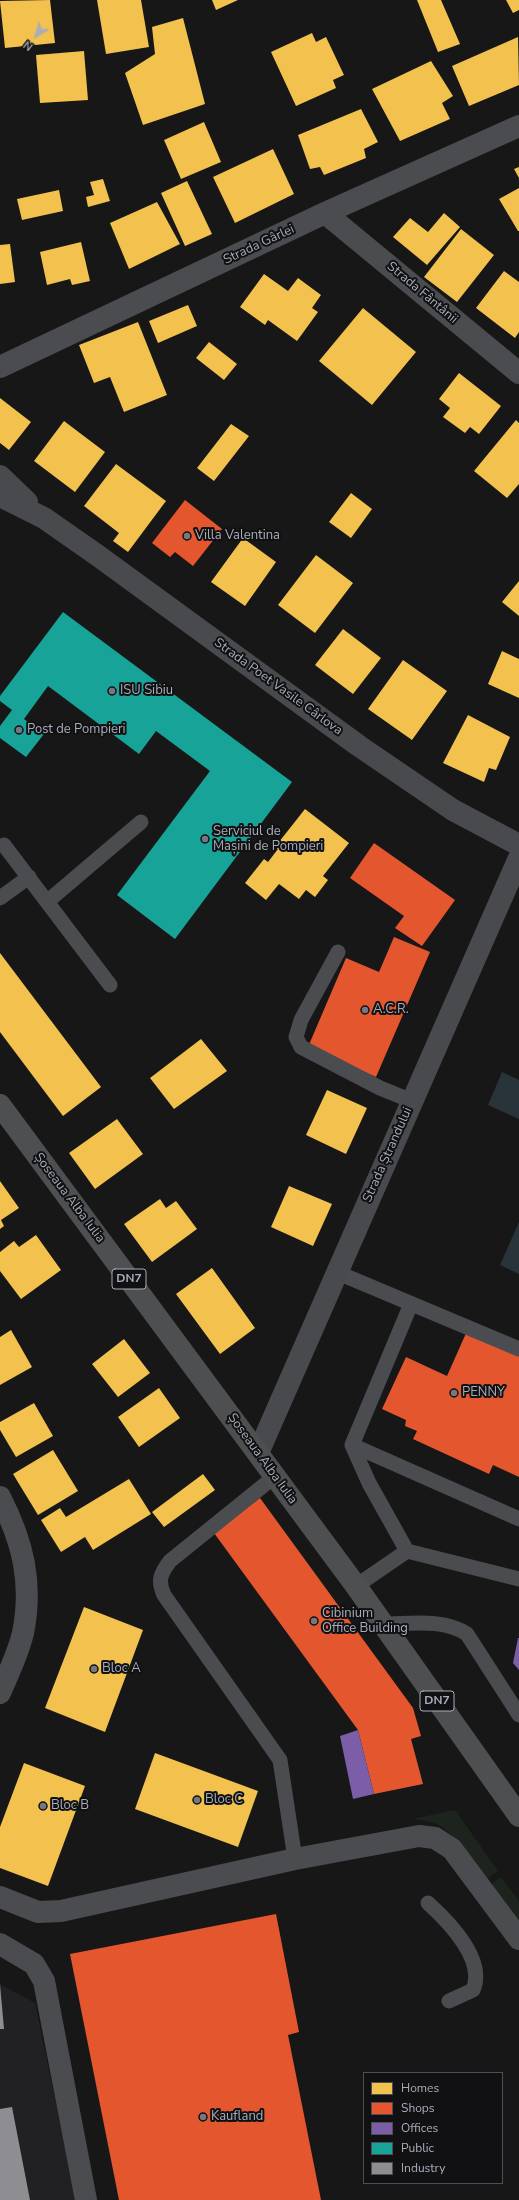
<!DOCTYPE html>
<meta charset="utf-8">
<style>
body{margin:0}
#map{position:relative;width:519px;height:2200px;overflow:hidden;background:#171717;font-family:"Nunito Sans",sans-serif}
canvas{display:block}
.legend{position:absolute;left:363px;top:2072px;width:140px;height:112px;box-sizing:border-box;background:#111113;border:1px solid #4d4f55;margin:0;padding:5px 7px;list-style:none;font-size:12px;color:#a7adb9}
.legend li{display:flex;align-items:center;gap:8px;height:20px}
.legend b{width:20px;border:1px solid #4d4f55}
.north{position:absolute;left:16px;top:16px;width:40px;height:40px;-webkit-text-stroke:3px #111113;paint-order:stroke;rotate:218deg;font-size:11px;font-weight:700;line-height:16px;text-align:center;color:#a7adb9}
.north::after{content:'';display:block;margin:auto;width:14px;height:18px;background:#a7adb9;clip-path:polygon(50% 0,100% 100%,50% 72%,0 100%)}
</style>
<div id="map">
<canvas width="519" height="2200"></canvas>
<ul class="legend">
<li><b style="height:11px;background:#f2c14e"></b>Homes</li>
<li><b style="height:11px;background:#e4572e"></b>Shops</li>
<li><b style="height:11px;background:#7b5ea7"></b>Offices</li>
<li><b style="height:11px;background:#17a398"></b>Public</li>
<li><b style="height:11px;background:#8d8d92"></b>Industry</li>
</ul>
<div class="north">N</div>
</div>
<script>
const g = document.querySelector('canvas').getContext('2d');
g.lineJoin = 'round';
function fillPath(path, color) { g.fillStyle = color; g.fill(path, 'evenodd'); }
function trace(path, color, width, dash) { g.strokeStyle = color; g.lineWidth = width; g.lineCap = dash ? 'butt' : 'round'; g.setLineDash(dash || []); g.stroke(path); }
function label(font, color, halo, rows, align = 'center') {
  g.font = font + ' "Nunito Sans",sans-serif'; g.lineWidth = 4; g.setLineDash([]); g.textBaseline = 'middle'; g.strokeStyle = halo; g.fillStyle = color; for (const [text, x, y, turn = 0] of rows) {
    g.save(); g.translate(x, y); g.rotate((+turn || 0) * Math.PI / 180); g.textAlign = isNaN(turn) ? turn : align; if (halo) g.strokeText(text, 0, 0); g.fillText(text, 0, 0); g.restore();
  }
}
const built = new Path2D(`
 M0 1984 35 2003 76 2200H0Z`);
const green = new Path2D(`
 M455 1810 498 1871 483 1881C470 1863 456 1831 434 1823 427 1820 419 1820 412 1819Z
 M501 1877 519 1901V1930L487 1887Z`);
const water = new Path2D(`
 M502 1072 519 1080V1119L488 1105Z
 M519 1222V1274L500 1265Z`);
const homes = new Path2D(`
 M50 0 55 43 5 48 0 1Z
 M97 0H141L149 47 106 54Z
 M212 0H238L216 10Z
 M417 0H441L460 44 438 52Z
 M506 0H519V10L513 13Z
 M183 18 205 104 143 125 125 73 155 54 152 27Z
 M312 33 316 42 326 37 344 75 333 80 336 88 296 106 271 52Z
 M518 37 519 85 469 106 452 66Z
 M84 51 88 100 40 103 36 55Z
 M431 61 453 96 442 103 450 119 400 141 372 89Z
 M361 109 378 142 364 149 366 158 324 175 320 167 310 169 298 135Z
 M204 122 221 162 181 179 164 140Z
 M273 149 294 194 235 223 213 177Z
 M519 167V178L514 169Z
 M103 179 110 201 88 207 86 197 94 195 90 182Z
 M187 181 212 234 185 246 161 193Z
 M519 188V231H518L499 199Z
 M59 190 63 211 22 220 17 199Z
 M157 202 180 244 129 269 110 223Z
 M444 213 460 227 427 265 393 237 410 218 428 232Z
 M461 229 494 255 457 302 424 277Z
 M81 242 90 281 72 285 70 279 47 285 40 252Z
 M10 244 15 282 0 284V245Z
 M504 271 519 282V332L515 338 476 308Z
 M264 274 288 291 298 278 321 295 312 308 318 312 297 341 268 320 265 325 240 307Z
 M188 305 197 326 158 343 149 321Z
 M363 308 416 352 372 405 319 361Z
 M138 322 167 395 124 412 110 377 94 383 79 345Z
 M209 342 237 364 224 380 196 358Z
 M459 373 501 406 479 434 470 427 465 433 443 417 450 408 439 399Z
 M0 398 31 422 9 450 0 443Z
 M516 420 519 423V484L507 498 474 471Z
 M64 421 105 452 75 492 34 461Z
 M231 424 249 436 214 481 197 468Z
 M116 464 166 501 128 552 113 541 119 533 84 506Z
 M351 493 372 509 351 538 329 522Z
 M243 538 276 562 245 606 211 582Z
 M316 555 353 583 315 633 278 605Z
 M519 581V616L502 602Z
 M343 629 381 658 353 694 315 665Z
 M502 651 519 659V698L488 684Z
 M403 660 447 691 412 740 368 709Z
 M468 715 510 737 496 770 489 768 484 782 443 763Z
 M305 809 349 843 323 876 328 880 315 897 306 890 299 899 279 884 266 900 245 883 264 859 268 862 278 849 275 847Z
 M0 953 101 1087 63 1116 0 1032Z
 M201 1039 227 1071 174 1109 150 1078Z
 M327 1090 367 1108 346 1154 306 1135Z
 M117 1119 143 1154 95 1189 69 1153Z
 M0 1181 19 1208 1 1220 4 1226 0 1229Z
 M289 1186 332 1204 313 1246 271 1227Z
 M160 1199 166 1208 176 1201 197 1229 152 1262 124 1224Z
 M36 1235 61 1270 21 1299 0 1271V1252L14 1241 19 1247Z
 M212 1268 255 1328 220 1354 176 1294Z
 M11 1330 32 1367 0 1385V1337Z
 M124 1339 150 1373 118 1397 92 1364Z
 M159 1388 180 1418 139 1447 118 1417Z
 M34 1403 53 1436 16 1457 0 1430V1422Z
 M53 1450 78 1491 38 1515 13 1474Z
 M203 1474 215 1490 164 1527 152 1512Z
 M129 1479 151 1514 93 1550 85 1537 61 1552 41 1520 60 1508 66 1517Z
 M84 1607 143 1630 105 1732 45 1708Z
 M155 1753 258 1791 238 1847 135 1809Z
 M24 1763 85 1786 48 1886 0 1868V1827Z`);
const shops = new Path2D(`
 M185 500 222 529 193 566 175 552 170 557 152 543Z
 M374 843 455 900 422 946 395 928 404 916 350 878Z
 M394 937 430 952 376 1077 308 1047 346 958 379 972Z
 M467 1331 519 1354V1477L493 1465 489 1474 413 1439 417 1431 405 1426 406 1420 382 1409 406 1357 447 1376Z
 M260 1498 413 1708 421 1736 411 1739 423 1784 374 1794 358 1730 214 1533Z
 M276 1914 299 2032 288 2035 321 2200H119L70 1954Z`);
const offices = new Path2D(`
 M518 1638H519V1670L513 1663Z
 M358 1730 374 1794 353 1799 340 1736Z`);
const public = new Path2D(`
 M63 612 292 782 175 939 117 895 210 771 156 731 139 754 48 686 24 719 44 734 26 757 0 738V726L12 710 0 701V696Z`);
const industry = new Path2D(`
 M0 1984 4 2029H0Z
 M12 2107 30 2200H0V2109Z`);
const lane = new Path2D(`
 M4 845 110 985
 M0 898 29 877
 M48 901 141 822
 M338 952 301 1020 296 1037 301 1047 380 1088 412 1101
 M336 1272 519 1349
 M411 1304 352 1445 519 1519
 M352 1445 369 1483 407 1551 519 1579
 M274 1477 170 1561C161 1573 157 1580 164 1595L280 1760 295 1859
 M356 1586 407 1551
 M383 1624C410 1624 443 1618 467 1634L519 1715
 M428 1903C449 1922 486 1960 473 1990L449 2001`);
const street = new Path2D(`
 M325 213 519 373
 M0 367 325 213 519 126
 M0 1497C23 1542 33 1583 23 1633 18 1654 8 1674 0 1693
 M0 1897 38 1912 61 1911 295 1859 419 1836 435 1838 452 1849 519 1939
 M0 1944 34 1964 44 1981 86 2200`);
const secondary = new Path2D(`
 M0 476 27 502
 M0 496 44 518 97 555 359 746 453 810 519 845
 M258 1453 519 858`);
const primary = new Path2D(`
 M0 1105 356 1586 519 1816`);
const markers = [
 [187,536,4,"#757880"],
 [112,691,4,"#757880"],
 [19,730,4,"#757880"],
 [205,839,4,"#757880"],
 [365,1010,4,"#757880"],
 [454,1393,4,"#757880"],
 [314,1621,4,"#757880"],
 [94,1669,4,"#757880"],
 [197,1800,4,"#757880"],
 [43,1806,4,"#757880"],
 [203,2117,4,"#757880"]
];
const shields = [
 [129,1279,34],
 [437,1701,34]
];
const shieldNames = [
 ["DN7",129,1279],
 ["DN7",437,1701]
];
const streetNames = [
 ["Strada Gârlei",259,245,-25],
 ["Strada Fântânii",422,293,40],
 ["Strada Poet Vasile Cârlova",278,687,36],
 ["Strada Ștrandului",388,1155,-66],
 ["Șoseaua Alba Iulia",69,1198,53],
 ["Șoseaua Alba Iulia",262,1459,54]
];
const poiNames = [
 ["Villa Valentina",195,536],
 ["ISU Sibiu",120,691],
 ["Post de Pompieri",27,730],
 ["Serviciul de",213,832],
 ["Mașini de Pompieri",213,847],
 ["A.C.R.",373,1010],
 ["PENNY",462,1393],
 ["Cibinium",322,1614],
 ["Office Building",322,1629],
 ["Bloc A",102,1669],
 ["Bloc C",205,1800],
 ["Bloc B",51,1806],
 ["Kaufland",211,2117]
];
fillPath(built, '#212123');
fillPath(green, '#1c241d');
fillPath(water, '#29333a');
fillPath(homes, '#f2c14e');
fillPath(shops, '#e4572e');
fillPath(offices, '#7b5ea7');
fillPath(public, '#17a398');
fillPath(industry, '#8d8d92');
trace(lane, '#4a4c50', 15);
trace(street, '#4a4c50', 22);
trace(secondary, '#494a4e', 22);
trace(primary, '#4d4f51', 22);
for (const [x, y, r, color] of markers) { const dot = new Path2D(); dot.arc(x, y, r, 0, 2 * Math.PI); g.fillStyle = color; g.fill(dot); trace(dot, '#111113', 1.5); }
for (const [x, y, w] of shields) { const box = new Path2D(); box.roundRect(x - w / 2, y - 10, w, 20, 3); g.fillStyle = '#111113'; g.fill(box); trace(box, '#a7adb9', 1); }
label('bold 12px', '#a7adb9', null, shieldNames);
label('13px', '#a7adb9', '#111113', streetNames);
label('13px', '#a7adb9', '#111113', poiNames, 'left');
</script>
